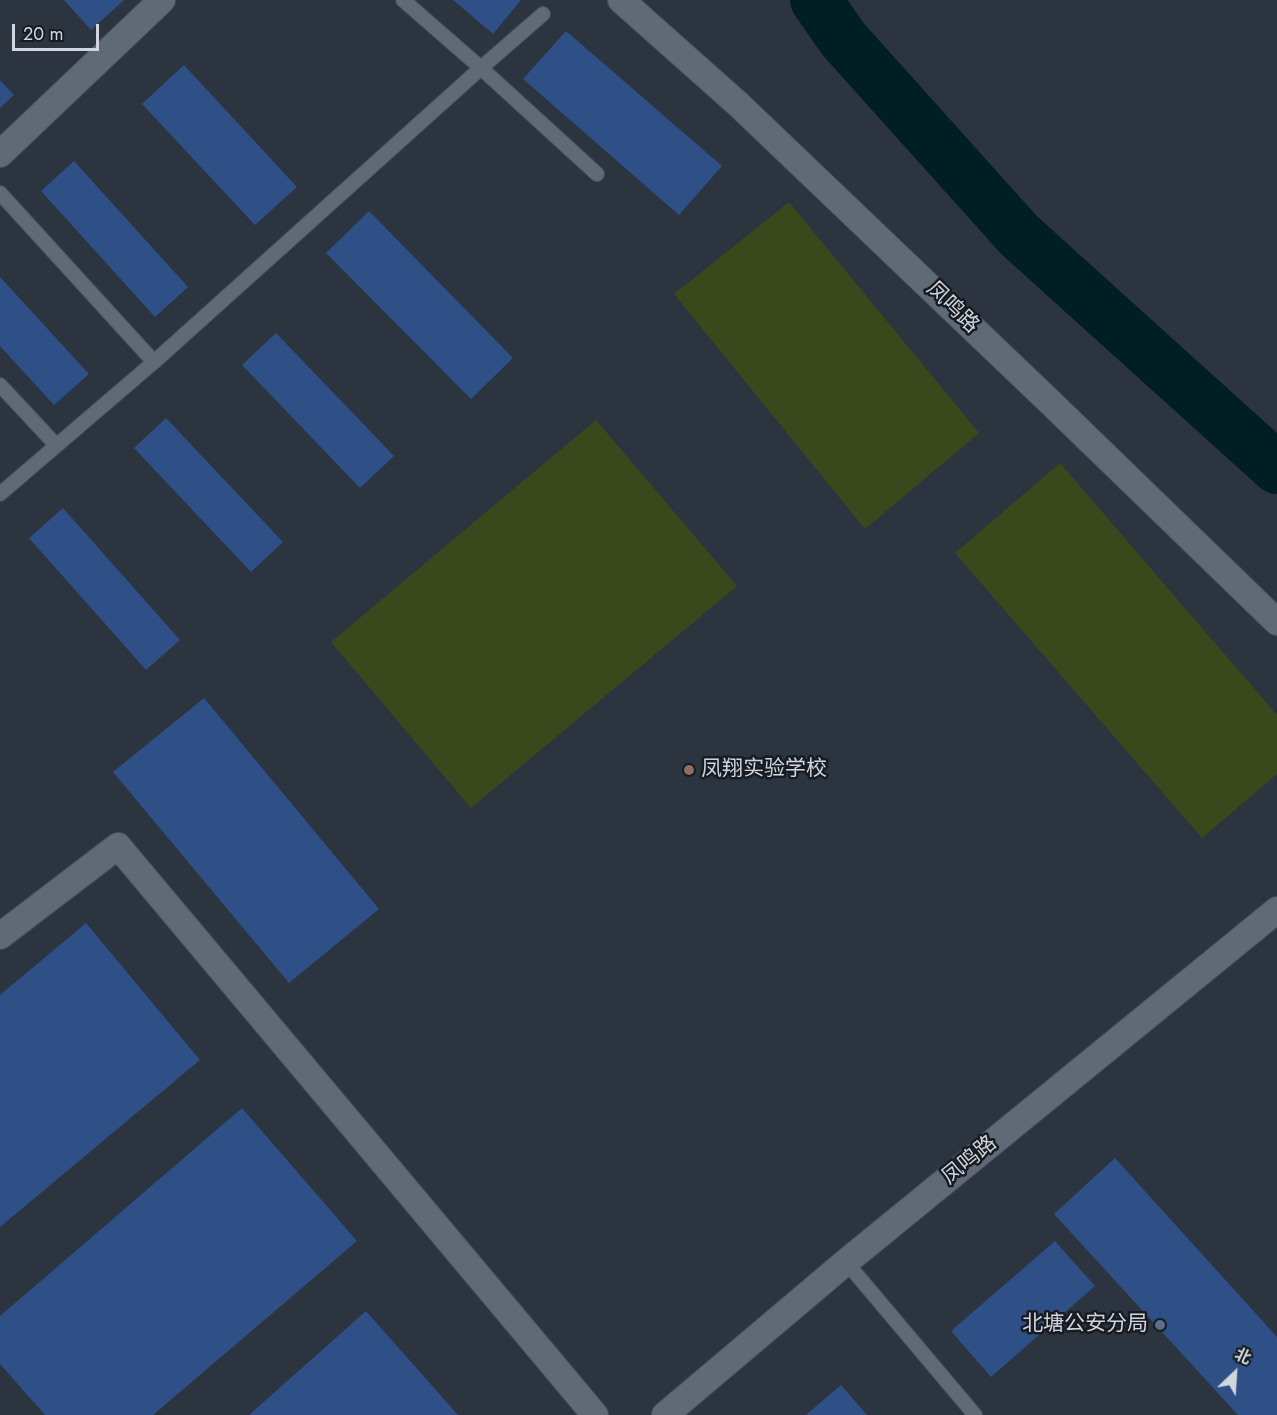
<!DOCTYPE html>
<meta charset="utf-8">
<style>
body{margin:0}
#map{position:relative;width:1277px;height:1415px;overflow:hidden;background:#2c3440;font-family:Jost,"Noto Sans SC",sans-serif}
canvas{display:block}
.north{position:absolute;left:1205px;top:1343px;width:60px;height:60px;-webkit-text-stroke:4px #181b21;paint-order:stroke;rotate:25deg;font-size:16px;font-weight:700;line-height:24px;text-align:center;color:#d1d6de}
.north::after{content:'';display:block;margin:auto;width:21px;height:27px;background:#d1d6de;clip-path:polygon(50% 0,100% 100%,50% 72%,0 100%)}
.scale{position:absolute;left:12px;top:24px;width:87px;height:27px;box-sizing:border-box;border:3px solid #d1d6de;border-top:0;padding-left:8px;font-size:18px;line-height:21px;white-space:nowrap;color:#d1d6de;-webkit-text-stroke:4px #181b21;paint-order:stroke}
</style>
<div id="map">
<canvas width="1277" height="1415"></canvas>
<div class="north">北</div>
<div class="scale">20 m</div>
</div>
<script>
const g = document.querySelector('canvas').getContext('2d');
g.lineJoin = 'round';
function fillPath(path, color) { g.fillStyle = color; g.fill(path, 'evenodd'); }
function trace(path, color, width, dash) { g.strokeStyle = color; g.lineWidth = width; g.lineCap = dash ? 'butt' : 'round'; g.setLineDash(dash || []); g.stroke(path); }
function label(font, color, halo, rows, align = 'center') {
  g.font = font + ' Jost,"Noto Sans SC",sans-serif'; g.lineWidth = 5; g.setLineDash([]); g.textBaseline = 'middle'; g.strokeStyle = halo; g.fillStyle = color; for (const [text, x, y, turn = 0] of rows) {
    g.save(); g.translate(x, y); g.rotate((+turn || 0) * Math.PI / 180); g.textAlign = isNaN(turn) ? turn : align; if (halo) g.strokeText(text, 0, 0); g.fillText(text, 0, 0); g.restore();
  }
}
const green = new Path2D(`
 M789 202 979 433 865 529 674 294Z
 M596 420 737 586 471 808 331 642Z
 M1060 463 1277 715V774L1202 838 955 553Z`);
const river = new Path2D(`
 M816 0 843 39 1019 235 1277 468`);
const building = new Path2D(`
 M64 0H124L91 30Z
 M453 0H521L493 34Z
 M566 31 722 166 679 215 523 79Z
 M184 65 297 187 255 225 142 104Z
 M0 80 14 95 0 108Z
 M74 161 188 287 155 317 41 191Z
 M369 211 513 358 471 399 326 253Z
 M0 277 89 374 54 405 0 346Z
 M276 333 394 456 360 488 242 365Z
 M166 418 283 542 251 572 134 448Z
 M63 508 180 640 146 670 29 538Z
 M204 698 379 909 289 983 113 772Z
 M86 923 200 1060 0 1227V995Z
 M242 1108 357 1241 153 1415H45L0 1364V1316Z
 M1115 1158 1277 1337V1415H1238L1054 1214Z
 M1055 1241 1095 1286 991 1377 951 1331Z
 M366 1311 458 1415H249Z
 M841 1385 867 1415H806Z`);
const lane = new Path2D(`
 M403 0 481 68 597 174
 M0 193 154 362
 M0 385 56 445
 M0 494 154 362 481 68 543 14
 M846 1262 975 1415`);
const street = new Path2D(`
 M621 0 738 104 1051 403 1277 622
 M0 154 162 0
 M0 936 118 846 595 1415
 M665 1415 846 1262 1277 910`);
const markers = [
 [689,770,6,"#8d6e63"],
 [1160,1325,6,"#5c6f8a"]
];
const streetNames = [
 ["凤鸣路",952,308,44],
 ["凤鸣路",970,1161,-39]
];
const poiNames = [
 ["凤翔实验学校",701,770],
 ["北塘公安分局",1148,1325,"right"]
];
fillPath(green, '#3b481c');
trace(river, '#001f24', 52);
fillPath(building, '#2e5086');
trace(lane, '#494f5a', 16);
trace(street, '#494f5a', 28);
trace(lane, '#606976', 14);
trace(street, '#606976', 26);
for (const [x, y, r, color] of markers) { const dot = new Path2D(); dot.arc(x, y, r, 0, 2 * Math.PI); g.fillStyle = color; g.fill(dot); trace(dot, '#181b21', 2); }
label('21px', '#d1d6de', '#181b21', streetNames);
label('21px', '#d1d6de', '#181b21', poiNames, 'left');
</script>
